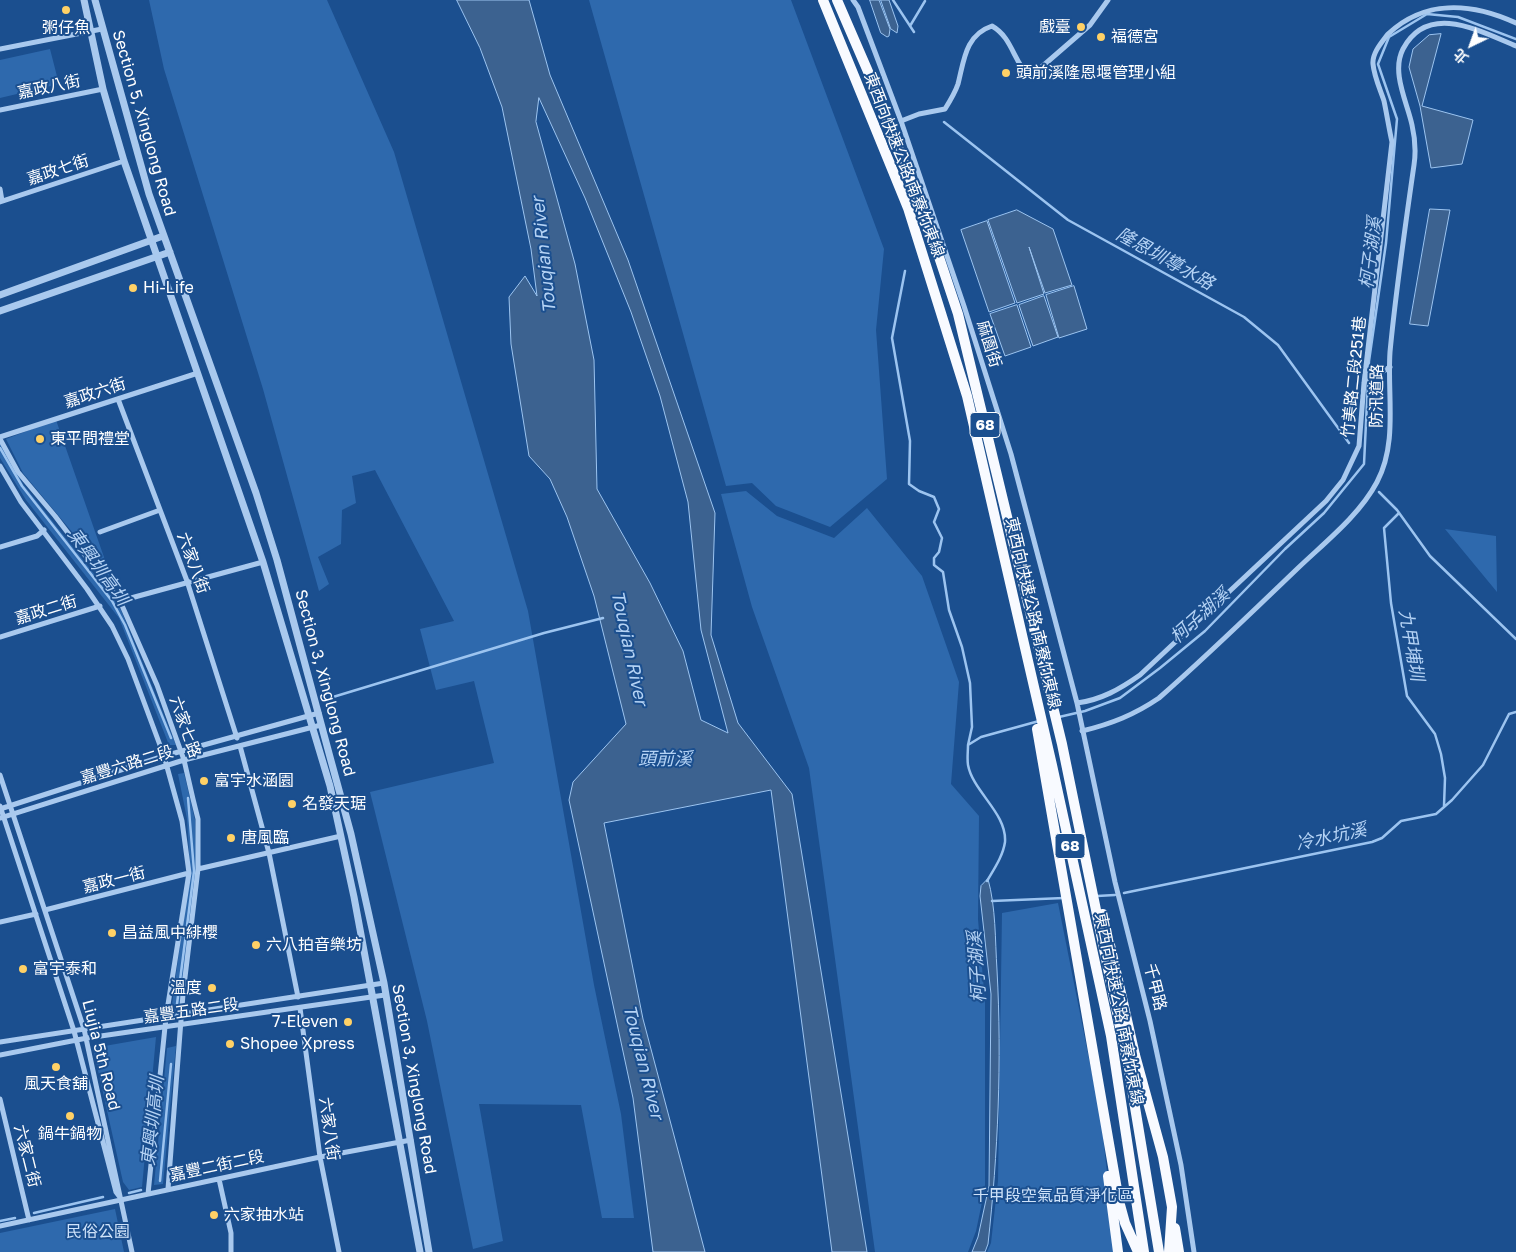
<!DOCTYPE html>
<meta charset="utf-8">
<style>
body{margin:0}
#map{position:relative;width:1516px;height:1252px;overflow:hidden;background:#1b4f8f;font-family:"Golos Text","Noto Sans TC",sans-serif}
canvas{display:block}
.north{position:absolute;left:1446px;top:20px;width:50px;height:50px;-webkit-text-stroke:4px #1b4f8f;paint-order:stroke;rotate:222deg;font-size:14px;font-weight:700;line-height:20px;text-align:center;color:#fff}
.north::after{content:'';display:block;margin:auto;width:18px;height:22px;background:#fff;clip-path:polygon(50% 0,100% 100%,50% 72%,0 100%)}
</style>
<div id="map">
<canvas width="1516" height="1252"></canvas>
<div class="north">北</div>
</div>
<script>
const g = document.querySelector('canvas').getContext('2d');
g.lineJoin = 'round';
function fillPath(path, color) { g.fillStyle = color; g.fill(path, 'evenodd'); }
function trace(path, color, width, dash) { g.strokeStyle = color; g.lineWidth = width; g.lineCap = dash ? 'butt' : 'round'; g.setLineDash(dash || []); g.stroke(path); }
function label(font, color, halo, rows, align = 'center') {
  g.font = font + ' "Golos Text","Noto Sans TC",sans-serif'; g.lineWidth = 4; g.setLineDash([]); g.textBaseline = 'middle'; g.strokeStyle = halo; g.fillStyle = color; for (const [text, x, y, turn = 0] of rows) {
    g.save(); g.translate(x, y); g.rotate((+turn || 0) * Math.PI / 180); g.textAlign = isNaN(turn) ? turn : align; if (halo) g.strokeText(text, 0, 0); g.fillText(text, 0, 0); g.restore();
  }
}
const green = new Path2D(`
 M149 0H327L394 152 528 611 594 985 621 1114 634 1218H602L581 1105 479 1104 503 1241 473 1249 427 1021 370 792 494 763 474 681 436 690 420 629 454 621 375 470 352 476 356 503 342 510 341 544 318 557 329 584 319 591 263 389 164 69Z
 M589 0H791L884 249 876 330 887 479 830 527 776 506 752 483 726 486Z
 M50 49 59 84 0 98V60Z
 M56 420 112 580 23 473 6 439Z
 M0 444 23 484 113 598 121 610 176 745H169L119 618 26 500 0 458Z
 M746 491 777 516 834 538 867 508 922 576 959 682 951 784 979 816 978 919 985 1003V1188L976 1231 968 1252H875L809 768 752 607 721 494Z
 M1445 529 1496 536 1497 592Z
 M184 773 195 820 197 869 179 1010 171 1012 190 870 187 819 178 774Z
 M1058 903 1101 1119 1116 1252H987L991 1243 998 1181 1002 913Z
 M156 1037 142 1187 129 1190 123 1182 93 1048Z
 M176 1046 163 1184 154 1185 167 1048Z
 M115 1209 124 1252H0V1233Z`);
const water = new Path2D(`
 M457 0H529L550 75 628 260 715 513 711 635 738 723 792 794 867 1252H832L771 790 604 823 643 1019 705 1252H653L633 1098 569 800 573 782 626 724 594 596 567 517 550 479 529 456 511 344 509 297 525 276 537 296 531 249 502 107 480 48ZM539 98 585 198 631 312 660 396 688 502 701 630 728 733 701 720 683 651 650 583 597 489 594 360 575 264 536 122Z
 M870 0H879L890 29 889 36 887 37 881 33Z
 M881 0H889L898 26 897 33 891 29Z
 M1441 34 1422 106 1473 120 1462 164 1431 168 1420 106 1409 67 1413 49 1429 35Z
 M1430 209 1450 210 1428 326 1410 324Z
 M1017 210 1053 229 1072 285 1045 293 1029 247 1044 294 1017 303 988 220Z
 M987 221 1015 303 989 312 961 230Z
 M1074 286 1087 329 1059 338 1046 295Z
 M1044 296 1058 337 1033 346 1019 305Z
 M1017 305 1031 347 1005 356 990 314Z
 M988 879C996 908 995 939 997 970 1002 1061 998 1153 988 1244L985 1252H972L978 1237 989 1186 991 994 980 896 981 886Z`);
const stream = new Path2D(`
 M893 0 914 32
 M910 26 925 1
 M944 122 1068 220 1244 317 1278 345 1349 443
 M905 271 892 338 910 441 909 484 919 491 934 497 939 509 934 522 942 538 939 552 934 558V565L943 572 949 610 962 647 970 683 972 727 968 745
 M0 448 22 486 112 601 125 625 171 738
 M1379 492 1397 510 1430 556 1516 639
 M1399 513 1384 528 1391 603 1407 696 1435 734 1441 754 1445 778 1444 806
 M333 697 544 633 603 618
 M1059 717 1085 711 1120 698 1160 668 1205 631 1285 549 1324 513 1364 464 1369 361 1386 243 1397 119 1378 64 1389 37 1427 14 1458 17 1516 39
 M987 881C994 869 1003 856 1005 842 1007 813 973 792 968 765 967 759 968 751 968 745L981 737 1039 721
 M1124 893 1372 842 1382 838 1401 821 1436 814 1452 800 1483 765 1509 714 1516 712
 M1097 896 1115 895
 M992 901 1064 898
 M177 1004 194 871 188 798
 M160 1181 171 1064
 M129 1193 141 1190
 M34 1213 103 1197
 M0 1221 15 1218`);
const minor = new Path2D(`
 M853 0 858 7 901 121 964 306 1011 454 1077 703 1115 882 1150 1021 1181 1165 1194 1252
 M0 49 102 29
 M0 110 103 89
 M901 121 919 114 945 109C950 101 955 93 958 84 964 61 965 35 992 26 1013 38 1013 62 1030 77L1090 25 1108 0
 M0 189 2 201
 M0 202 124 161
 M1364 383 1390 367
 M118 399 187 581 237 738
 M0 437 198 373
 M0 439 18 472 55 516 120 601 157 685 184 760 193 799 198 819V869L183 994 168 1189
 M0 466 21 502 87 589 112 626 128 659 164 756 182 821 189 873 166 1017 148 1194
 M100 532 160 510
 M0 547 37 536 44 530
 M120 601 263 562
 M0 637 100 606
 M1077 703C1101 700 1120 689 1140 675L1326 501 1343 480 1359 446 1364 383 1392 142C1389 129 1387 115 1384 101 1380 89 1374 76 1373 64 1372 53 1382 42 1388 34 1424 0 1470 2 1516 23
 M1082 731C1111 724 1134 715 1159 698 1206 657 1251 613 1297 569 1324 543 1359 516 1377 482 1398 443 1387 395 1390 352 1396 289 1405 227 1414 165 1416 152 1415 138 1412 125 1407 102 1391 72 1403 49 1428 2 1480 31 1516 46
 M240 746 269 853 298 997
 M0 775 84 1029 132 1252
 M0 806 74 1031 116 1192 122 1200
 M0 809 164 756 319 713
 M0 818 184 760 321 725
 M198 869 341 836
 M45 910 189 873
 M0 922 36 914
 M300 1008 320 1157 339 1252
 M0 1042 384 983
 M0 1055 87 1038 385 995
 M0 1099 29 1220
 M219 1179 231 1233V1252
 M0 1226 320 1157 411 1140`);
const tertiary = new Path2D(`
 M84 0 103 89 124 161 263 562 330 786 354 897 420 1252
 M95 0 149 194 256 493 277 560 330 757 351 834 384 983 429 1252
 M0 295 163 236
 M0 311 170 252`);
const trunk = new Path2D(`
 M823 0 908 208 967 396 1052 765 1111 1036 1144 1252
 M837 0 876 90 932 236 958 314 1062 744 1129 1071 1159 1252
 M1037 729 1119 1201 1125 1223 1138 1252
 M1103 914 1135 1055 1163 1157 1172 1207 1169 1252
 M1108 1176 1118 1252
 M1175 1228 1179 1252`);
const markers = [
 [66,10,5,"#ffd166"],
 [1081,27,5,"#ffd166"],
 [1101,37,5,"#ffd166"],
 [1006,73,5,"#ffd166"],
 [133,288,5,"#ffd166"],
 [40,439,5,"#ffd166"],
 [204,781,5,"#ffd166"],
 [292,804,5,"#ffd166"],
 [231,838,5,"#ffd166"],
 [112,933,5,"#ffd166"],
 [256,945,5,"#ffd166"],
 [23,969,5,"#ffd166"],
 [212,988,5,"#ffd166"],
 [348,1022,5,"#ffd166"],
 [230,1044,5,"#ffd166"],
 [56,1067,5,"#ffd166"],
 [70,1116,5,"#ffd166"],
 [214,1215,5,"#ffd166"]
];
const shields = [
 [985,425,30],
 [1070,846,30]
];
const shieldNames = [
 ["68",985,425],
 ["68",1070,846]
];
const poiNames = [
 ["戲臺",1071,27,"right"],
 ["粥仔魚",66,28,"center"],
 ["福德宮",1111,37],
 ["頭前溪隆恩堰管理小組",1016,73],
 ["Hi-Life",143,288],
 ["東平問禮堂",50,439],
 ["富宇水涵園",214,781],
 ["名發天琚",302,804],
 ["唐風臨",241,838],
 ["昌益風中緋櫻",122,933],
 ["六八拍音樂坊",266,945],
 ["富宇泰和",33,969],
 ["溫度",202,988,"right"],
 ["7-Eleven",338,1022,"right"],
 ["Shopee Xpress",240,1044],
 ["風天食舖",56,1084,"center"],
 ["鍋牛鍋物",70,1134,"center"],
 ["六家抽水站",224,1215]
];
const streetNames = [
 ["嘉政八街",49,87,-12],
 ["Section 5, Xinglong Road",144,123,74],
 ["東西向快速公路 南寮竹東線",904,165,69],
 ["嘉政七街",58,170,-18],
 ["麻園街",989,344,73],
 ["竹美路二段251巷",1354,377,-84],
 ["嘉政六街",95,393,-18],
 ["防汛道路",1377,396,-89],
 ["六家八街",193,563,70],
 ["嘉政二街",46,610,-17],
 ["東西向快速公路 南寮竹東線",1033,613,77],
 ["Section 3, Xinglong Road",325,683,75],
 ["六家七路",185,727,71],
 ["嘉豐六路二段",127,765,-17],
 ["嘉政一街",114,880,-14],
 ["千甲路",1155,987,76],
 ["東西向快速公路 南寮竹東線",1119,1009,79],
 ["嘉豐五路二段",191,1011,-8],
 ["Liujia 5th Road",101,1055,76],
 ["Section 3, Xinglong Road",414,1079,80],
 ["六家八街",329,1129,82],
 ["六家二街",27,1156,76],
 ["嘉豐二街二段",217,1166,-12]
];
const parkNames = [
 ["千甲段空氣品質淨化區",1053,1196],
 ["民俗公園",98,1232]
];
const waterNames = [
 ["柯子湖溪",1371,253,-83],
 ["Touqian River",544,255,-96],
 ["隆恩圳導水路",1165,259,29],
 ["東興圳高圳",98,567,54],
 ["柯子湖溪",1200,616,-42],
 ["九甲埔圳",1411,645,80],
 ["Touqian River",629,648,78],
 ["頭前溪",665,759],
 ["冷水坑溪",1331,837,-12],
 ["柯子湖溪",977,967,-94],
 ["Touqian River",643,1062,76],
 ["東興圳高圳",153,1121,-84]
];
fillPath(green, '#2e69ad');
fillPath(water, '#3c6290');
trace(water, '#9cc4f0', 1);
trace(stream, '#9cc4f0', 2.5);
trace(minor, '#a9c9ee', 5);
trace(tertiary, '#a9c9ee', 7);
trace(trunk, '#f8faff', 10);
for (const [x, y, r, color] of markers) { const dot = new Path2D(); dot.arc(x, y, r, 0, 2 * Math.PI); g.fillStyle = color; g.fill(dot); trace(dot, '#1b4f8f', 2); }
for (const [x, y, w] of shields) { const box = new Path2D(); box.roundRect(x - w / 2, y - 12.5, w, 25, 4); g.fillStyle = '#1b4f8f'; g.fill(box); trace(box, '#fff', 1); }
label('bold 15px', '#fff', null, shieldNames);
label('16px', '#fff', '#1b4f8f', poiNames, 'left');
label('16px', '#fff', '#1b4f8f', streetNames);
label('16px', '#cfe3fa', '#1b4f8f', parkNames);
label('italic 18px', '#b5d3f5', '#1b4f8f', waterNames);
</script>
